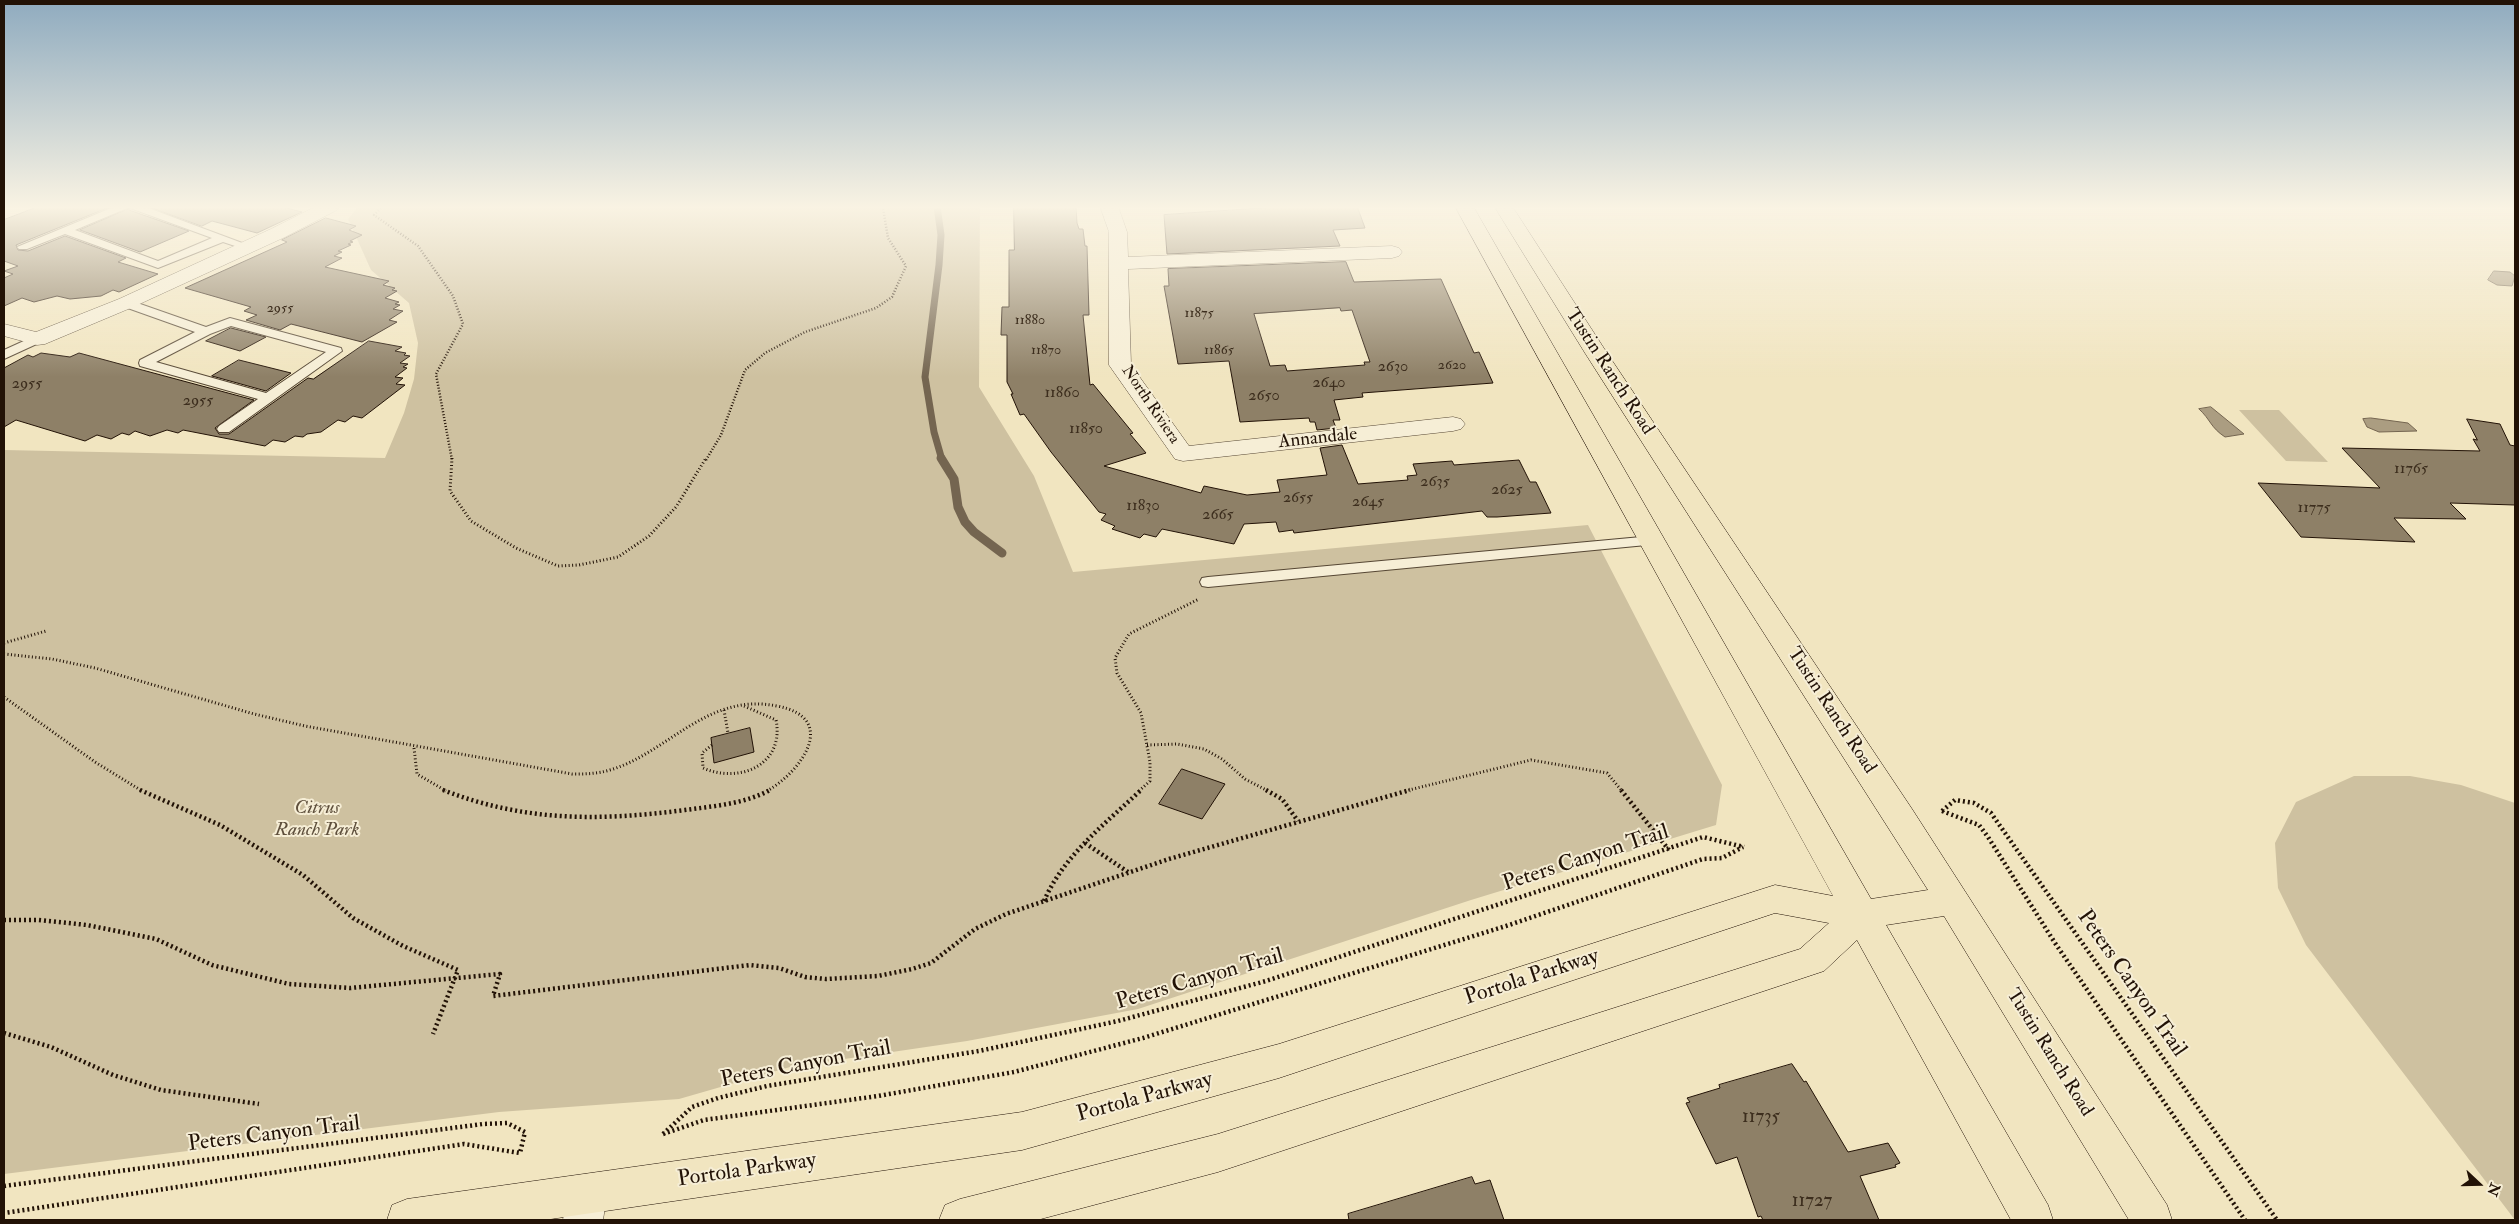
<!DOCTYPE html>
<style>
body{margin:0}
#map{position:relative;width:2519px;height:1224px;overflow:hidden;background:#f1e5c0;font-family:"IM FELL Double Pica",serif}
canvas{display:block}
.frame{position:absolute;inset:0;border:5px solid #221206;pointer-events:none}
.north{position:absolute;left:2454px;top:1159px;width:50px;height:50px;-webkit-text-stroke:4px #f6eed6;paint-order:stroke;rotate:111deg;font-size:14px;font-weight:700;line-height:20px;text-align:center;color:#221206}
.north::after{content:'';display:block;margin:auto;width:18px;height:22px;background:#221206;clip-path:polygon(50% 0,100% 100%,50% 72%,0 100%)}
</style>
<div id="map">
<canvas width="2519" height="1224"></canvas>
<div class="frame"></div>
<div class="north">N</div>
</div>
<script>
const g = document.querySelector('canvas').getContext('2d');
g.lineJoin = 'round';
function fillPath(path, color) { g.fillStyle = color; g.fill(path, 'evenodd'); }
function trace(path, color, width, dash) { g.strokeStyle = color; g.lineWidth = width; g.lineCap = dash ? 'butt' : 'round'; g.setLineDash(dash || []); g.stroke(path); }
function label(font, color, halo, rows, align = 'center') {
  g.font = font + ' "IM FELL Double Pica",serif'; g.lineWidth = 4; g.setLineDash([]); g.textBaseline = 'middle'; g.strokeStyle = halo; g.fillStyle = color; for (const [text, x, y, turn = 0] of rows) {
    g.save(); g.translate(x, y); g.rotate((+turn || 0) * Math.PI / 180); g.textAlign = isNaN(turn) ? turn : align; if (halo) g.strokeText(text, 0, 0); g.fillText(text, 0, 0); g.restore();
  }
}
const green = new Path2D(`
 M359 206H980L979 387 1034 476 1073 572 1588 525 1722 785 1716 825 1471 900 1138 1009 967 1041 790 1067 679 1099 499 1112 4 1174V450L385 458 404 413 414 379 418 343 409 303 371 270 348 219Z
 M2239 410H2279L2328 462 2286 461Z
 M2354 776H2410L2461 785 2515 803V1220L2306 945 2278 888 2275 843 2296 802Z`);
const water = new Path2D(`
 M2494 271 2510 272 2515 276 2512 286 2497 285 2488 280Z
 M2211 407 2244 434 2225 437C2210 427 2211 420 2199 409Z
 M2371 418 2408 423 2417 431 2379 432 2367 427 2363 419Z`);
const streamFar1 = new Path2D(`
 M937 206 941 235 939 265 925 377 934 432 942 460`);
const stream = new Path2D(`
 M941 458 954 479 958 507 965 522 974 532 1002 553`);
const building = new Path2D(`
 M40 206H112L16 245 18 250 28 251 65 236 126 258 118 262 158 274 119 292 113 290 101 296 70 299 57 296 34 302 22 298 4 306V278L13 274 4 271 18 266 4 261V220Z
 M147 206H279L302 212 257 233 212 221 202 226Z
 M1014 206H1076L1077 223 1079 229H1083L1085 246H1087L1089 315H1083L1090 385 1093 384 1133 433 1130 434 1146 453 1104 466 1201 493 1204 486 1247 495 1280 492 1277 480 1327 475 1320 448 1342 445 1358 484 1408 480 1407 476 1417 475 1413 464 1452 461 1454 465 1519 460 1530 482H1536L1551 513 1497 517H1487L1482 511 1294 533 1293 530 1279 532 1276 522 1244 524 1234 544 1162 529 1156 537 1144 534 1140 538 1112 529 1115 526 1101 520 1106 514 1099 512 1051 452 1024 414 1020 415 1011 394H1013L1007 382V335H1001L1002 307H1009V250H1014Z
 M1291 206H1357L1365 228 1333 230 1340 246 1167 254 1164 215Z
 M129 209V210L189 231 140 252 80 230Z
 M326 218 356 226 349 230 362 235 350 241 353 242 348 244 351 245 338 251 342 252 334 256 342 258 325 267 389 281 383 285 395 288 392 290 397 291 385 298 399 302 395 304 400 305 393 309 403 311 389 320 397 322 362 342 291 324 280 330 246 320 257 315 244 311 251 307 185 288 287 242 282 240Z
 M1346 262 1354 282 1441 279 1474 353 1479 352 1493 383 1362 393 1363 397 1334 400 1340 420H1333L1336 428 1317 430 1315 422H1310L1309 418 1240 422 1229 361 1178 364 1164 286H1169L1168 269ZM1340 308 1341 311 1352 310 1370 362H1364L1365 365 1287 371 1285 365 1270 366 1254 314Z
 M231 328 266 337 240 351 206 341Z
 M369 341 402 347 395 351 406 353 404 355 410 356 400 363 408 364 403 367 407 368 395 377 403 378 396 384 405 385 362 418 353 416 345 422 338 420 321 432 307 434 303 437 295 436 285 442 273 440 265 446 183 430 178 433 167 430 150 436 135 431 129 435 122 433 111 439 97 435 85 441 16 420 4 427V368L28 355 33 357 41 353 70 357 79 353 254 400 215 428 219 434H229L308 378 313 379Z
 M239 360 291 373 266 391 212 376Z
 M2467 419 2500 424 2510 445 2515 446V505L2450 503 2466 519 2394 518 2415 542 2301 537 2258 483 2380 488 2342 448 2480 451 2473 439 2477 440Z
 M750 728 754 752 714 763 711 738Z
 M1182 769 1225 784 1202 819 1159 804Z
 M1792 1064 1804 1082 1806 1081 1848 1152 1888 1143 1900 1163 1895 1165 1896 1167 1860 1176 1879 1220H1763L1761 1216 1758 1217 1737 1157 1716 1164 1686 1103 1690 1102 1687 1098 1720 1088 1719 1085Z
 M1472 1177 1475 1184 1490 1180 1504 1220H1349L1348 1214Z`);
const pathFar2 = new Path2D(`
 M383 206 374 215 418 246 453 296 463 324 436 374 452 460
 M706 460 721 435 745 370 765 353 805 332 876 308 892 297 906 266 888 238 883 208 880 206`);
const pathFar1 = new Path2D(`
 M452 458 450 491 471 521 516 548 558 566 579 565 618 557 649 536 676 507 706 458
 M4 643 46 631
 M4 654 52 659 95 668 254 714 305 726 572 774C585 774 597 774 610 770 668 753 707 692 777 706 840 718 801 772 767 791
 M4 697 95 762 142 791
 M724 710 728 733
 M712 745 702 753 703 768C739 784 785 765 776 720L744 706
 M1147 745 1177 744 1204 749 1222 759 1245 779 1268 791
 M414 748 417 774 446 791
 M1139 791 1150 781V762L1141 713 1117 673 1115 658 1129 634 1199 599
 M1405 791 1531 760 1607 773 1622 791`);
const path = new Path2D(`
 M140 790 220 825 303 875 353 918 403 946 458 970 433 1034
 M443 790C525 822 599 821 685 810 714 806 744 804 770 790
 M1266 790 1282 799 1298 821
 M1621 790 1669 850
 M1942 811 1955 800 1974 803 1991 813 2277 1220
 M1942 811 1979 825 1988 837 2055 943 2245 1220
 M1085 843 1128 872
 M1044 901C1064 855 1105 824 1141 790
 M4 920H39L87 925 156 939 212 965 289 984 350 988 500 974 493 996 750 965 779 968 805 977 826 979 878 976 912 969 931 963 975 929 1006 914 1169 859 1410 790
 M4 1033 51 1047 113 1075 161 1090 259 1104
 M663 1134 692 1107 718 1098 767 1086 979 1051 1118 1021 1266 981 1703 837 1744 847
 M663 1134 704 1120 878 1096 1014 1072 1143 1038 1506 926 1703 859 1722 858 1743 847
 M4 1186 483 1124 507 1123 525 1132 520 1153 464 1144 4 1213`);
const service = new Path2D(`
 M116 206H143L253 247 247 250 223 242 158 268 65 234 27 249H19L17 247ZM130 207V208L212 238 158 261 75 230Z
 M126 299 206 327 230 318 341 348 342 351 229 432H219L217 429 219 426 258 399 140 366 139 363 140 360 195 332 122 306 120 303 122 300ZM231 326 326 352 266 393 156 362 210 334Z
 M37 335 41 336 43 339 41 342 4 359V350Z
 M1652 536 1657 538 1660 541 1657 544 1208 587 1202 586 1200 582 1202 578 1208 577Z`);
const minor = new Path2D(`
 M317 206H339L337 210 285 237 133 307 45 344 37 345 4 336V324L36 332 119 299 271 229Z
 M1100 206H1118L1127 232 1128 257 1392 246 1399 248 1402 252 1399 256 1392 258 1128 269 1131 365 1189 446 1453 417 1461 419 1465 424 1461 429 1453 431 1183 461 1175 459 1109 365V232Z
 M587 1174 601 1180 607 1194 603 1220H563L567 1194 573 1180Z`);
const primary = new Path2D(`
 M1455 206H1473L1871 899 1928 890 1585 353 1494 206H1512L1607 353 1912 809 2167 1205 2172 1220H2129L1944 916 1886 925 2048 1205 2053 1220H2011L1857 940 1824 971 1218 1172 1037 1220H939L945 1205 960 1199 1218 1134 1800 949 1829 923 1775 913 1279 1078 1022 1150 544 1220H387L392 1205 407 1199 1022 1112 1279 1044 1775 885 1833 896Z`);
const farNumbernames = [
 ["2955",280,309],
 ["11875",1199,314],
 ["11880",1030,321],
 ["11870",1046,351],
 ["11865",1219,351],
 ["2620",1452,366]
];
const numberNames = [
 ["2630",1393,368],
 ["2640",1329,384],
 ["2955",27,385],
 ["11860",1062,394],
 ["2650",1264,397],
 ["2955",198,402],
 ["11850",1086,430],
 ["11765",2411,470],
 ["2635",1435,483],
 ["2625",1507,491],
 ["2655",1298,499],
 ["2645",1368,503],
 ["11830",1143,507],
 ["11775",2314,509],
 ["2665",1218,516]
];
const farStreetnames = [
 ["North Riviera",1150,405,56]
];
const streetNames = [
 ["Tustin Ranch Road",1609,372,57],
 ["Annandale",1318,439,-6],
 ["Tustin Ranch Road",1831,711,57],
 ["Tustin Ranch Road",2049,1053,58]
];
const parkNames = [
 ["Citrus",317,809],
 ["Ranch Park",317,831]
];
const nearNumbernames = [
 ["11735",1761,1118],
 ["11727",1812,1202]
];
const nearStreetnames = [
 ["Peters Canyon Trail",1586,859,-18],
 ["Portola Parkway",1532,978,-18],
 ["Peters Canyon Trail",1200,980,-16],
 ["Peters Canyon Trail",2131,984,55],
 ["Peters Canyon Trail",806,1065,-11],
 ["Portola Parkway",1145,1098,-15],
 ["Peters Canyon Trail",274,1135,-7],
 ["Portola Parkway",747,1171,-8]
];
fillPath(green, '#cec1a0');
fillPath(water, '#ab9d81');
trace(water, '#746550', 1);
trace(streamFar1, '#746550', 7);
trace(stream, '#746550', 9);
fillPath(building, '#8e8067');
trace(building, '#221206', 1);
trace(service, '#564734', 2);
trace(minor, '#564734', 1);
trace(primary, '#221206', 1);
trace(pathFar2, '#221206', 2.5, [1, 2]);
trace(pathFar1, '#221206', 3, [1, 2.5]);
trace(path, '#221206', 4.5, [2, 3]);
fillPath(service, '#f6eed6');
fillPath(minor, '#f6eed6');
fillPath(primary, '#f1e5c0');
const sky = g.createLinearGradient(0, 0, 0, 377);
sky.addColorStop(0, '#8fabbf');
sky.addColorStop(0.55, '#f9f3e3');
sky.addColorStop(1, '#f9f3e300');
g.fillStyle = sky;
g.fillRect(0, 0, 2519, 377);
label('14px', '#3d2e1e', null, farNumbernames);
label('16px', '#3d2e1e', null, numberNames);
label('16px', '#221206', '#f6eed6', farStreetnames);
label('19px', '#221206', '#f6eed6', streetNames);
label('italic 19px', '#5e4f3c', '#f6eed6', parkNames);
label('19px', '#3d2e1e', null, nearNumbernames);
label('22px', '#221206', '#f6eed6', nearStreetnames);
</script>
